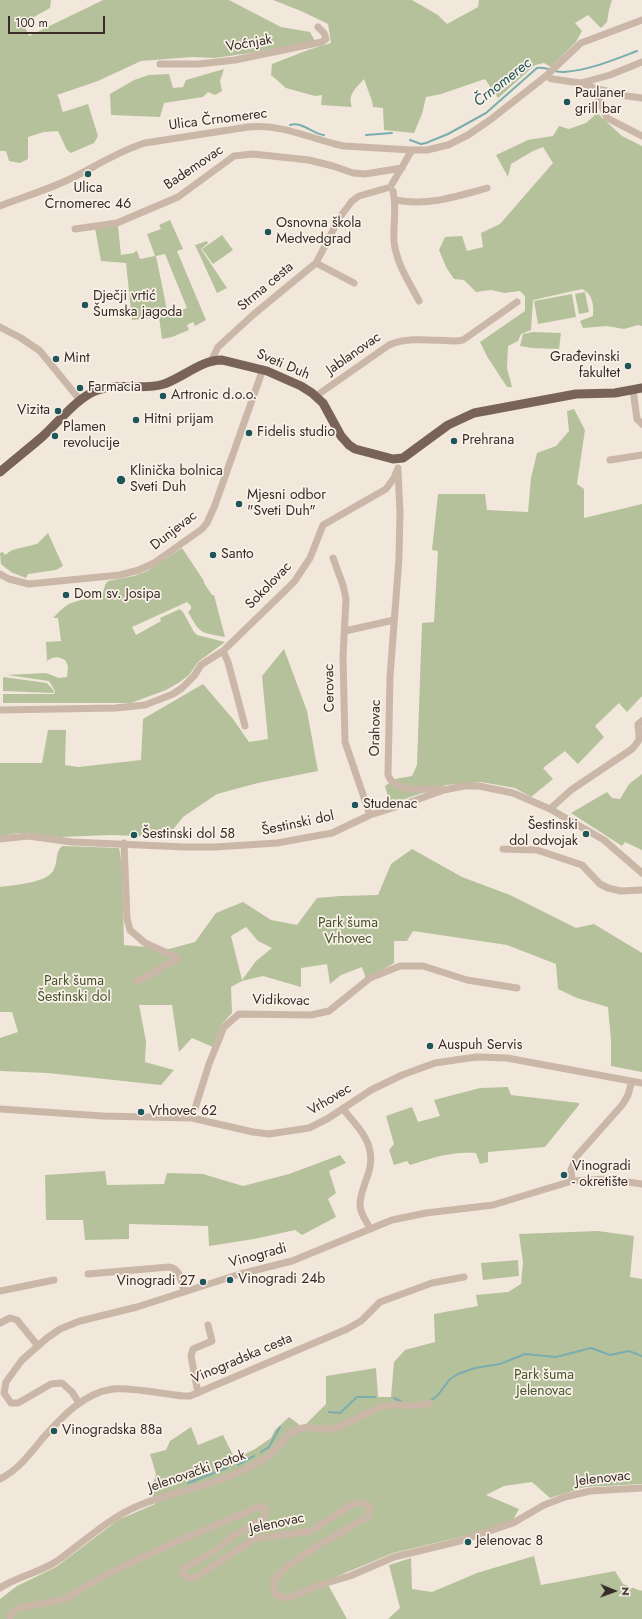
<!DOCTYPE html>
<meta charset="utf-8">
<style>
body{margin:0}
#map{position:relative;width:642px;height:1619px;overflow:hidden;background:#f2e7db;font-family:Jost,sans-serif}
canvas{display:block}
.north{position:absolute;left:594px;top:1571px;width:40px;height:40px;-webkit-text-stroke:3px #faf1e8;paint-order:stroke;rotate:91deg;font-size:11px;font-weight:700;line-height:16px;text-align:center;color:#372c28}
.north::after{content:'';display:block;margin:auto;width:14px;height:18px;background:#372c28;clip-path:polygon(50% 0,100% 100%,50% 72%,0 100%)}
.scale{position:absolute;left:8px;top:16px;width:97px;height:18px;box-sizing:border-box;border:2px solid #372c28;border-top:0;padding-left:5px;font-size:12px;line-height:14px;white-space:nowrap;color:#372c28;-webkit-text-stroke:3px #faf1e8;paint-order:stroke}
</style>
<div id="map">
<canvas width="642" height="1619"></canvas>
<div class="north">N</div>
<div class="scale">100 m</div>
</div>
<script>
const g = document.querySelector('canvas').getContext('2d');
g.lineJoin = 'round';
function fillPath(path, color) { g.fillStyle = color; g.fill(path, 'evenodd'); }
function trace(path, color, width, dash) { g.strokeStyle = color; g.lineWidth = width; g.lineCap = dash ? 'butt' : 'round'; g.setLineDash(dash || []); g.stroke(path); }
function label(font, color, halo, rows, align = 'center') {
  g.font = font + ' Jost,sans-serif'; g.lineWidth = 3.5; g.setLineDash([]); g.textBaseline = 'middle'; g.strokeStyle = halo; g.fillStyle = color; for (const [text, x, y, turn = 0] of rows) {
    g.save(); g.translate(x, y); g.rotate((+turn || 0) * Math.PI / 180); g.textAlign = isNaN(turn) ? turn : align; if (halo) g.strokeText(text, 0, 0); g.fillText(text, 0, 0); g.restore();
  }
}
const green = new Path2D(`
 M0 0H51L50 8 23 23 29 36 103 0H229L281 27 310 32 315 41 251 53 214 58 192 57 141 61 98 81 57 95C61 100 60 106 63 112L88 104 98 136 94 143 71 153 67 150 58 131 44 132 28 137V159L20 163 9 161 6 151H0Z
 M273 0H412L438 15 447 24 478 7 479 0H612L609 10 607 22 601 28 588 15 575 23 582 31 576 42 551 67 544 63 535 65 498 98 485 79 441 94 426 97 422 114 414 133 384 130 383 108 373 107 372 101 364 79C356 88 347 95 352 107L321 105 322 95 315 96 286 88 271 75 272 64 308 50 331 43 328 24 301 11Z
 M224 69 220 81 222 91 215 95 208 92 203 97 164 103 160 117 111 115 110 94 134 80 149 75 169 74 173 88 183 87 186 80Z
 M597 113 622 136 642 146V326L638 325 624 329 607 326 583 328 580 321 593 316C594 306 593 294 582 289L533 300 531 330 521 334 518 341 508 346 507 368 512 387H507L488 358 480 342 525 311V296L520 291 504 293 491 290 476 292 464 280 454 279 446 267 439 250 445 237 462 236 467 251 483 247 481 233 500 224 553 163 543 147 533 151 511 164 508 177 496 155 528 140 553 136 559 126 569 129 586 123Z
 M170 220 183 249 177 251 206 320 195 326 193 322 187 325 189 330 172 337 162 339 159 317 132 320 126 263 101 261 95 228 118 226 121 255 134 253V252L137 251 140 259 155 256 147 234 161 229 159 225ZM165 254 187 308 168 315 156 256Z
 M222 235 233 250 213 264 202 249Z
 M207 241 208 243 201 249 227 288 217 293 195 245Z
 M585 292 589 312 579 314 575 294Z
 M572 294 576 317 538 324 534 301Z
 M533 332 561 333 559 349 532 348 520 346 523 334Z
 M574 409 585 430 577 484 584 489V518L642 504V696L627 712 619 703 595 726 604 737 578 764 565 751 543 768 553 779 531 797 515 788 481 782 446 785 390 804 385 786 395 779 412 776 417 765 422 623 434 622 438 551 432 550 438 494H485L487 510 528 512 531 478 537 453 556 446 569 431 567 411Z
 M48 533 63 566 56 570 28 574 26 578 11 572 1 564 0 553 3 552 5 555 12 550 37 544Z
 M182 548 204 581V583L212 595H214L225 637C200 632 201 635 188 612L191 609V606L187 602 132 627 136 635 161 621 160 618 180 609 183 612 194 632 197 635 225 642 198 662 189 675 180 682 166 690 131 703H3V694H54L55 691 49 681 7 675 46 673 59 678 67 677 68 667 66 661C59 656 54 656 47 661L46 642 61 641 58 618H53C58 613 64 606 71 603 82 599 93 598 103 593L105 585 108 581 134 576 147 571Z
 M284 649 307 711 318 771 258 783 217 794 183 817 167 837 111 835 60 837 18 833 0 836V763H42L48 730H66L65 765 78 767 141 760 143 719 203 684 233 719 249 742 268 739 262 676Z
 M3 677 47 683 54 691 53 693 3 691Z
 M642 774V850L625 842 622 846 571 813 607 792 612 798 620 799 629 784Z
 M62 846 119 848 122 864 124 945 169 949 195 942 216 913 243 902 271 920 297 925 317 898 340 896 378 895 391 864 412 849 462 877 510 895 576 928 594 924 642 953V1072L611 1066V1041L608 1007 577 998 558 989 556 964 507 945 413 931 407 941H394V963L366 979 362 967 341 975 330 984 327 964 301 968V987L263 976 242 981 231 987 232 1013 221 1025 213 1047 192 1038 179 1052 172 1005H139L146 1041 145 1062 174 1070 161 1085 48 1073 0 1071V1038L18 1032 12 1012H0V887C14 885 49 883 54 869 58 861 55 852 62 846ZM246 927 258 941 272 948 256 961 242 980 231 936Z
 M508 1087 511 1095 579 1103V1105L545 1147 488 1152V1162L480 1164 476 1153C452 1151 432 1158 410 1165L407 1161 394 1165 389 1150 394 1144 386 1116 412 1107 418 1122 440 1116 434 1100 480 1088Z
 M340 1155 346 1163 329 1171 336 1193 328 1199 336 1217 302 1235 295 1230 254 1239 209 1246 208 1226 129 1224V1239L85 1240 83 1220H46L45 1175 105 1171 107 1185 164 1184 167 1173 203 1174 243 1186 289 1174Z
 M598 1231 634 1236 630 1277 642 1279V1484L585 1487 550 1498 532 1482 504 1486 486 1495 519 1509 513 1520 469 1535 393 1553 326 1581 347 1619H0V1599L17 1586 56 1567 118 1520 155 1504 151 1491 156 1474 150 1454 166 1450 170 1441 191 1427 198 1445 223 1435 235 1459 255 1449 271 1438 275 1430 289 1417 301 1426 305 1425 326 1404V1376L376 1368 378 1397H391L394 1362 405 1350 435 1342 434 1314 478 1306 476 1295 508 1292 521 1284 523 1262 519 1234Z
 M518 1260 519 1276 483 1280 481 1263Z
 M534 1556 541 1585 615 1571 623 1584 641 1591 642 1590V1619H388L400 1608 389 1565 411 1558 412 1589 432 1592 477 1573Z`);
const stream = new Path2D(`
 M290 125C302 121 313 134 324 135
 M366 135 392 133
 M410 140 421 144 426 143 448 134 486 113 537 68C547 66 554 73 564 72 590 70 613 60 637 51
 M394 1398 402 1402
 M430 1401 438 1395 450 1379 458 1374 475 1368 500 1364 525 1354 556 1357 591 1348 610 1355 629 1351 642 1356
 M329 1412 340 1413 357 1397H375
 M261 1452 269 1447 280 1427
 M238 1465 254 1456
 M188 1483 227 1468`);
const minor = new Path2D(`
 M160 64H199L235 60 322 42 326 39 324 33 318 27
 M546 76 552 79 581 83 594 88 607 118 642 136
 M581 83 610 75 642 62
 M594 88 627 96 642 98
 M392 184 412 150
 M393 191C397 208 393 224 394 241 396 263 409 282 419 301
 M395 200C428 206 455 197 487 188
 M0 206C23 197 47 190 70 179 95 167 118 151 145 143L248 127C280 124 304 136 335 144L344 146 412 150H427L448 145 468 135 490 120 546 76 581 43 642 20
 M75 229 117 223 178 197 234 156 253 154 309 160 333 166 353 173 365 174 402 168
 M316 263 354 283
 M0 327 21 338 40 351 80 400
 M211 361 218 347 254 314 316 263 340 217 352 201 359 196 387 188
 M633 390 637 419 642 424
 M316 396 389 345C409 336 434 341 456 341L463 340 517 302
 M610 460 642 455
 M398 471 400 512 399 558 390 677 388 775C396 795 425 788 441 789
 M333 558 343 585 346 599 343 657 345 742 370 815
 M0 574 9 579 29 584 120 575 139 570 154 563 202 529 207 523 215 505 263 369
 M345 631 394 620
 M223 651 228 662 245 726
 M0 710 115 708 145 705 173 694 182 688 194 676 201 665 223 651 294 582 310 558 323 525 386 489 394 478 398 468
 M550 809 571 790 632 749C642 738 639 739 638 724L642 721
 M0 839 28 836 72 842 185 847H215L277 843 332 833 370 815 402 805 444 790 464 786H479L513 793 550 809 604 840 642 873
 M124 843 127 919 130 930 145 943 176 957V961L165 965 156 972 137 981
 M503 849 537 850 582 865 600 884 608 888 621 891 642 890
 M0 1109 103 1116 192 1118 253 1132 269 1134 309 1128 327 1119 371 1090 402 1075 435 1063 462 1059 477 1057 507 1058 642 1083
 M343 1109C352 1120 365 1133 369 1147 376 1170 360 1185 360 1205 360 1213 366 1221 370 1228
 M192 1118 209 1064 224 1027 239 1014 311 1015 329 1011 370 978 400 966H423L467 980 517 988
 M572 1181 571 1170 576 1157 623 1104 628 1095 632 1081
 M88 1274 169 1267C181 1269 181 1281 184 1292
 M0 1291 54 1280
 M0 1323 10 1318 17 1320 38 1346
 M198 1393 191 1356 193 1349 212 1341 208 1325
 M79 1403 72 1392 62 1383 51 1384 18 1403H11L4 1393 6 1382 22 1360 47 1338 60 1329 80 1321 137 1307 240 1274 292 1261 392 1220 426 1213 493 1205 572 1181 606 1179 642 1184
 M0 1479C18 1470 30 1454 42 1439 61 1418 83 1393 113 1389 130 1387 164 1394 183 1396H190L347 1329 361 1321 380 1302 432 1283 464 1277
 M0 1588C18 1576 39 1573 57 1561 84 1542 108 1518 140 1505 175 1491 214 1486 248 1468 258 1463 267 1458 275 1450 284 1440 289 1431 303 1428 312 1426 321 1430 330 1429 350 1426 366 1410 386 1406 401 1402 414 1409 430 1403
 M10 1619V1614L18 1608 65 1599 105 1575 178 1541 261 1506 266 1510 265 1516 261 1520 233 1536 216 1550 183 1569 182 1574 190 1578 196 1577 254 1539 311 1531 353 1504 365 1503 370 1507 368 1517C350 1527 280 1565 274 1581 272 1586 276 1592 277 1596L288 1598 323 1584 350 1576 394 1557 460 1541 513 1523 544 1505 565 1497 590 1491 642 1488`);
const major = new Path2D(`
 M0 472C14 460 28 449 42 437 59 422 77 397 98 390 119 382 142 391 164 384 184 377 201 360 222 360L267 371 301 386 312 393 323 403 341 436 349 445 355 449 393 459 403 458 448 425 474 413 576 394 615 393 642 388`);
const markers = [
 [567,102,4,"#1d5558"],
 [88,174,4,"#1d5558"],
 [268,232,4,"#1d5558"],
 [85,305,4,"#1d5558"],
 [56,359,4,"#1d5558"],
 [628,366,4,"#1d5558"],
 [80,388,4,"#1d5558"],
 [163,396,4,"#1d5558"],
 [58,411,4,"#1d5558"],
 [136,420,4,"#1d5558"],
 [249,433,4,"#1d5558"],
 [55,436,4,"#1d5558"],
 [454,441,4,"#1d5558"],
 [121,480,5,"#1d5558"],
 [239,504,4,"#1d5558"],
 [213,555,4,"#1d5558"],
 [66,595,4,"#1d5558"],
 [355,805,4,"#1d5558"],
 [586,834,4,"#1d5558"],
 [134,835,4,"#1d5558"],
 [430,1046,4,"#1d5558"],
 [141,1112,4,"#1d5558"],
 [564,1175,4,"#1d5558"],
 [230,1280,4,"#1d5558"],
 [203,1282,4,"#1d5558"],
 [54,1431,4,"#1d5558"],
 [468,1542,4,"#1d5558"]
];
const streetNames = [
 ["Voćnjak",249,44,-10],
 ["Ulica Črnomerec",218,120,-7],
 ["Bademovac",194,168,-34],
 ["Strma cesta",266,287,-40],
 ["Jablanovac",354,354,-35],
 ["Sveti Duh",283,365,23],
 ["Dunjevac",174,531,-38],
 ["Sokolovac",269,586,-46],
 ["Cerovac",330,688,-91],
 ["Orahovac",376,728,-89],
 ["Šestinski dol",298,824,-12],
 ["Vidikovac",281,1001,1],
 ["Vrhovec",330,1100,-31],
 ["Vinogradi",258,1256,-15],
 ["Vinogradska cesta",242,1359,-23],
 ["Jelenovački potok",197,1472,-19],
 ["Jelenovac",603,1479,-6],
 ["Jelenovac",277,1524,-12]
];
const poiNames = [
 ["Paulaner",575,94],
 ["grill bar",575,110],
 ["Ulica",88,189,"center"],
 ["Črnomerec 46",88,205,"center"],
 ["Osnovna škola",276,224],
 ["Medvedgrad",276,240],
 ["Dječji vrtić",93,297],
 ["Šumska jagoda",93,313],
 ["Građevinski",620,358,"right"],
 ["fakultet",620,374,"right"],
 ["Mint",64,359],
 ["Farmacia",88,388],
 ["Artronic d.o.o.",171,396],
 ["Vizita",50,411,"right"],
 ["Hitni prijam",144,420],
 ["Plamen",63,428],
 ["revolucije",63,444],
 ["Fidelis studio",257,433],
 ["Prehrana",462,441],
 ["Klinička bolnica",130,472],
 ["Sveti Duh",130,488],
 ["Mjesni odbor",247,496],
 ["\"Sveti Duh\"",247,512],
 ["Santo",221,555],
 ["Dom sv. Josipa",74,595],
 ["Studenac",363,805],
 ["Šestinski",578,826,"right"],
 ["dol odvojak",578,842,"right"],
 ["Šestinski dol 58",142,835],
 ["Auspuh Servis",438,1046],
 ["Vrhovec 62",149,1112],
 ["Vinogradi",572,1167],
 ["- okretište",572,1183],
 ["Vinogradi 24b",238,1280],
 ["Vinogradi 27",195,1282,"right"],
 ["Vinogradska 88a",62,1431],
 ["Jelenovac 8",476,1542]
];
const parkNames = [
 ["Park šuma",348,924],
 ["Vrhovec",348,940],
 ["Park šuma",74,982],
 ["Šestinski dol",74,998],
 ["Park šuma",544,1376],
 ["Jelenovac",544,1392]
];
const waterNames = [
 ["Črnomerec",503,83,-38]
];
fillPath(green, '#b5c19b');
trace(stream, '#7aadaf', 2);
trace(minor, '#cab7a7', 7);
trace(major, '#796359', 9);
for (const [x, y, r, color] of markers) { const dot = new Path2D(); dot.arc(x, y, r, 0, 2 * Math.PI); g.fillStyle = color; g.fill(dot); trace(dot, '#faf1e8', 1.5); }
label('14px', '#372c28', '#faf1e8', streetNames);
label('14px', '#372c28', '#faf1e8', poiNames, 'left');
label('14px', '#46552b', '#faf1e8', parkNames);
label('italic 15px', '#1d5558', '#faf1e8', waterNames);
</script>
